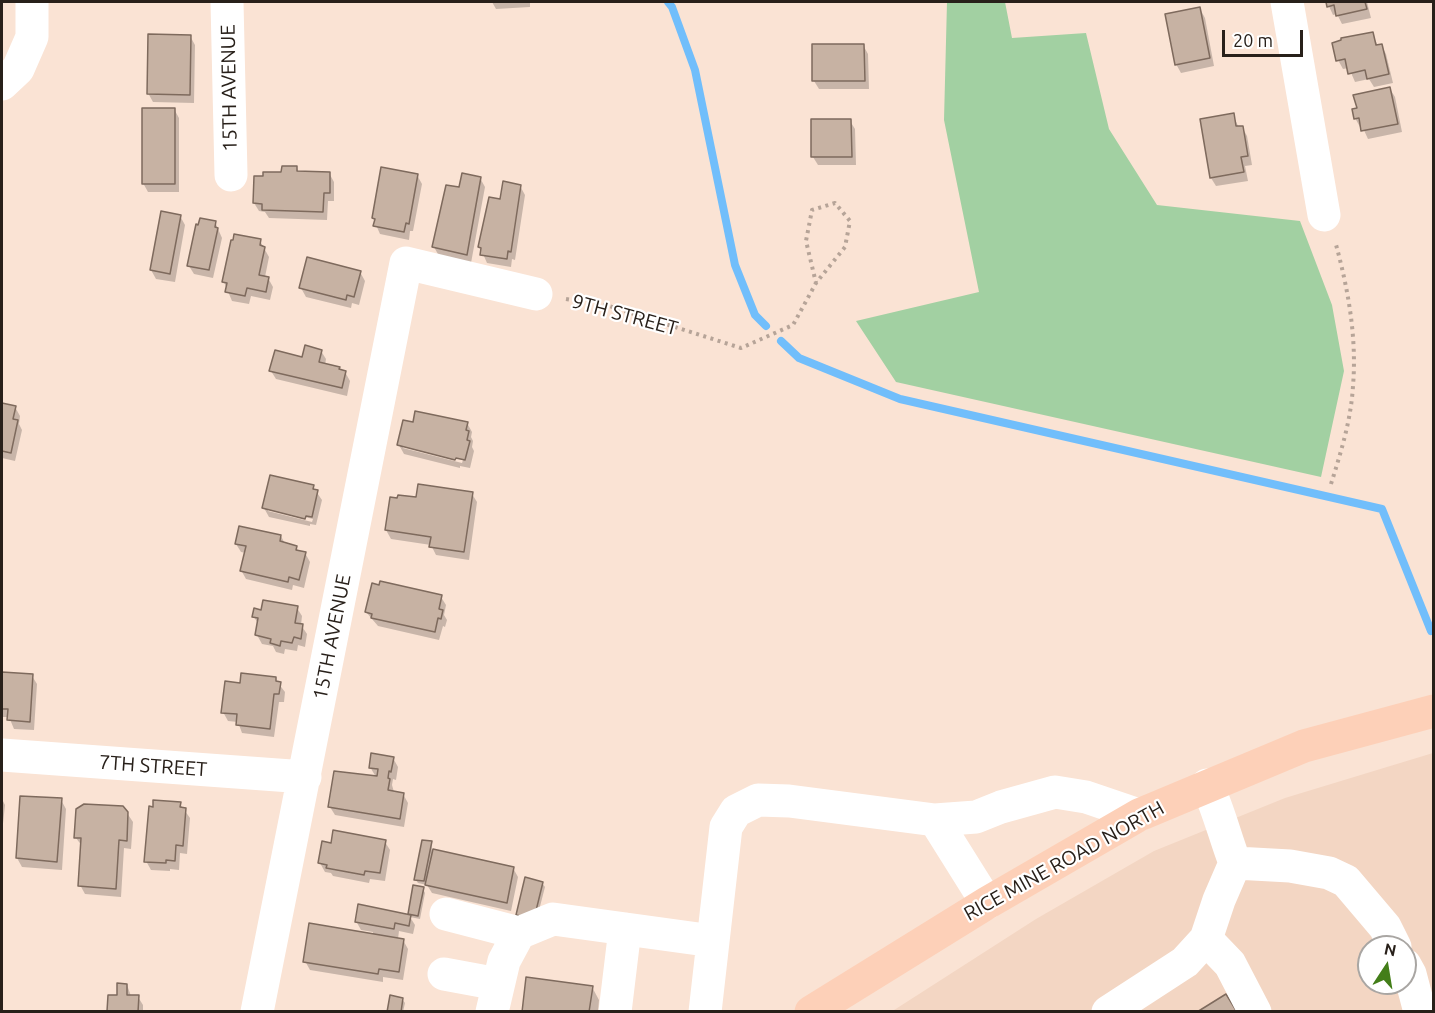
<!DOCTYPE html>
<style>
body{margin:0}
#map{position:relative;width:1435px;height:1013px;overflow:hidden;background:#fae3d4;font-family:Ubuntu,sans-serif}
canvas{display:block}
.frame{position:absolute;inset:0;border:3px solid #28201a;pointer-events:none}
.north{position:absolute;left:1357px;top:935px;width:60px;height:60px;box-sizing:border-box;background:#fff;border:2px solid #a9a6a3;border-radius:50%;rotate:12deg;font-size:16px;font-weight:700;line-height:24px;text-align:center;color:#28201a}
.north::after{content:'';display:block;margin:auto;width:21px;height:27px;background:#437e19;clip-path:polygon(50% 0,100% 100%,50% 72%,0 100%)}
.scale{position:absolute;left:1222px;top:30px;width:81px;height:27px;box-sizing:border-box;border:3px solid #28201a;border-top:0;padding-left:8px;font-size:18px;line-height:21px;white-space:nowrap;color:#28201a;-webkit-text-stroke:4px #fff;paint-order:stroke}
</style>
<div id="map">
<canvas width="1435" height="1013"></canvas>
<div class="frame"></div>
<div class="north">N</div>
<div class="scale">20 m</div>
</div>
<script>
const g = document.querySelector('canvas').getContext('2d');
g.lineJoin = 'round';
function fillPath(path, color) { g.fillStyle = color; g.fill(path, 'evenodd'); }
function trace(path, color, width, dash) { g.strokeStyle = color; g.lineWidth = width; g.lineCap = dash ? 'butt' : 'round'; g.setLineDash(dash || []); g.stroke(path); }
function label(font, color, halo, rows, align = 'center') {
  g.font = font + ' Ubuntu,sans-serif'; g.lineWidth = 4.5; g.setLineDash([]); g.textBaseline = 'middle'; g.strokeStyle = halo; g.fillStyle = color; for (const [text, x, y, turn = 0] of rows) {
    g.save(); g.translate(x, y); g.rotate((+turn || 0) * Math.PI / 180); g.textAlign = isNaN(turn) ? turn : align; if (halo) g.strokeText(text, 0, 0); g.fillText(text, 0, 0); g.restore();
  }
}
const built = new Path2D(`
 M1433 753V1011L891 1012 1036 919 1154 851 1285 798ZM1369 947H1405V983H1369Z`);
const green = new Path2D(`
 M947 2H1005L1012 38 1086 33 1109 129 1157 205 1300 221 1332 305 1344 371 1321 477 896 382 856 321 979 292 944 120Z`);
const shadow = new Path2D(`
 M492 2H530V7L496 9Z
 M1327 2H1367L1371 18 1342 24 1337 14 1333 15Z
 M1200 9 1205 18 1214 66 1181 73 1176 64Z
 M1372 33 1378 46 1381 45 1386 54 1393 83 1374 87 1369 79 1355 82 1349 68 1343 69 1338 60Z
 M190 36 195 45 194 103 153 102 148 93Z
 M863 45 868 54 869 89H819L814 81Z
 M1390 89 1395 97 1402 132 1368 139 1362 126 1360 127 1355 118Z
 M174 109 179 118V192H148L143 183Z
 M1233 115 1239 128 1242 127 1247 136 1252 165 1245 166 1248 181 1216 186 1211 178Z
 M850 121 855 129 856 165H818L813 157Z
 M297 168 299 173H329L334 182V201H328L327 220 269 218 265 212 259 211 254 203 264 178 283 174Z
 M417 175 422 184 413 231H410L409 240 380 234 373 218Z
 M480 178 485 187 471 263 439 256 434 247Z
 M520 186 525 195 515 260 512 259 511 267 487 263 480 247 501 200Z
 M180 216 185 225 175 282 156 279 151 270Z
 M215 222 222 238 213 278 194 274 189 266Z
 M260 241 269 257 265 277 268 278 273 287 270 300 251 296 249 304 232 301 224 282Z
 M360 272 365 281 359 305 352 303 351 308 306 297 301 288Z
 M321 351 326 359 325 365 339 368 345 372 350 381 347 396 276 379 271 371Z
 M2 404 15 407 20 416 19 424 22 430 15 461 2 458Z
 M467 423 472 432 471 437 473 441 472 447 474 451 470 468 460 466V468L404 454 399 445 414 424ZM403 445 463 460 462 463 403 448Z
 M313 487 322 500 316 525 310 524V526L269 517 264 508ZM268 508 313 519 312 522 268 511Z
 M472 494 477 502 469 560 436 555 431 545 391 539 386 530 417 499Z
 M281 536 285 544 296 547 299 552 305 553 310 562 304 588 293 585 292 590 246 579 241 570 246 553 241 552 236 544Z
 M441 597 446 605 444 615 447 620 445 627 443 626 439 640 378 626 366 612Z
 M297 608 302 616 301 625 307 634 305 647 298 645 297 651 285 649 284 654 276 652 273 646 262 644 257 635 259 625 254 617 262 612Z
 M2 674 32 676 37 684 34 730 14 729 9 717H2Z
 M275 679 285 692 284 702H279L274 737 242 733 238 722 228 721 223 712Z
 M393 758 398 767 396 780 393 779 392 785 394 792 403 794 408 803 404 827 335 815 330 807 376 777 370 767Z
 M2 799 5 805 2 833Z
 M61 800 66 809 62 870 22 867 17 858Z
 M180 804 190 818 187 854 180 853 179 870 170 869V871L151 870 146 861Z
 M127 813 133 822 131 849 124 848 121 897 85 894 80 885 82 846 76 838Z
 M385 842 390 850 385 881 370 879 369 883 333 876 331 873 325 872 320 863 332 845Z
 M431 843 432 850 513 868 518 877 511 911 432 893 427 885 418 883 415 879Z
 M542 883 545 887 536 922 520 918 517 914Z
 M423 889 425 893 420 919 410 917 415 925 413 934 399 931 398 939 403 940 408 949 403 980 383 977V982L310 970 305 961 373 935V932L361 930 356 921 360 906 411 916 409 913Z
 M127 985 131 996 138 997 143 1005V1012H109Z
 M592 987 599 1000 598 1012H523Z
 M402 999 405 1003 403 1012H388Z`);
const stream = new Path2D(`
 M668 2 672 7 695 70 735 265 755 315 766 326
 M781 341 799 358 900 399 1382 509 1431 631`);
const building = new Path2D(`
 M1326 2H1365L1367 9 1336 16 1334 5 1327 7Z
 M1200 7 1210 58 1175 65 1165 14Z
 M1373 32 1376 45 1382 44 1389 74 1367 79 1365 70 1348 74 1345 59 1336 61 1332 43 1341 40V38Z
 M148 34 191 35 190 95 147 94Z
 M812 44H864L865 81H812Z
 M1390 87 1398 124 1361 131 1359 118 1354 119 1352 109 1357 108 1353 95Z
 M142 108H175V184H142Z
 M1234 113 1236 126H1243L1248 156 1241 157 1244 172 1210 178 1200 119Z
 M811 119H851L852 157H811Z
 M282 166H297V171L330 172V193H324L323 212 262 210V204L253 203 254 176H263V172H281Z
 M381 167 418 174 409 224 406 223 404 232 373 226 375 219 372 218Z
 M462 173 481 177 467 255 432 247 446 185 459 187Z
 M503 181 521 185 511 252 508 251 507 259 480 255 481 248 478 247 489 197 500 199Z
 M161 211 181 215 170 274 150 270Z
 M200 218 216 221 215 227 218 228 209 270 187 266 196 224 198 225Z
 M234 234 261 239 260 245 265 247 259 275 269 277 266 292 247 288 245 296 225 292 227 283 222 282 231 240H233Z
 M307 257 361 271 354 297 347 295 346 300 299 288Z
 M305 345 322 350 319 362 340 367 339 369 346 371 342 388 269 371 275 350 302 357Z
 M2 403 16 406 13 419 18 420 11 453 2 451Z
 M415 411 468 422 466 430 469 431 467 440 470 441 465 460 456 458 455 460 397 445 403 420 413 422Z
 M270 475 314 485 313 489 318 490 312 517 306 516 305 519 262 508Z
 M418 484 473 492 464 552 429 547 431 537 385 530 390 497 397 498 398 495 416 497Z
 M239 526 281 535 280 541 297 546 296 550 306 552 299 580 289 577 288 582 240 571 246 546 235 544Z
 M380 581 442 595 439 609 443 610 441 619 438 618 435 632 371 618 372 614 365 612 372 583 379 585Z
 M263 600 298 606 295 623 303 624 301 639 294 637 292 643 281 641 280 646 270 643 271 639 255 635 258 618 252 617 254 608 261 610Z
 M2 672 33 674 30 722 7 720 8 709H2Z
 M241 673 276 677V681L281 682 279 694H274L270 729 236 725 237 714 221 713 225 681 240 683Z
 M371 753 394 757 391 772 389 771 388 778 390 779 388 790 404 793 400 819 328 807 334 771 377 776 378 769 369 768Z
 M20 796 62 798 57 862 16 858Z
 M153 800 181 802 180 807 186 808 183 846 176 845 175 861 166 860V863L144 862 149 806 153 807Z
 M84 804 123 806 128 812 127 841 119 840 116 889 78 886 81 838H74L76 809Z
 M333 830 386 840 380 873 365 871 364 875 326 868 327 865 318 863 322 841 331 843Z
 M422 840 432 841 424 881 414 880Z
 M433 849 514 867 507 903 425 885Z
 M525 877 543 882 534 919 516 915Z
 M413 885 424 887 418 916 408 914Z
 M358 904 411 915 409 926 395 923 394 929 355 922Z
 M309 923 404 939 399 972 379 969 378 974 303 962Z
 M526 977 593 986 589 1012H522Z
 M117 983 127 984V995H139L138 1012H97L107 1011 108 995H117Z
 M1226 994 1237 1012H1197Z
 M390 995 403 998 401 1012H387Z`);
const path = new Path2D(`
 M566 299 609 306 741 348 793 325 816 283 845 247 850 221 835 203 812 210 806 241 816 283
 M1331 484C1341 452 1351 420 1353 386 1357 337 1348 288 1335 241`);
const minor = new Path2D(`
 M227 2 231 175
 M1287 2 1324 215
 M2 84 18 69 32 37V2
 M2 755 305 777
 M935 820 987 903
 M1235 863 1290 866 1329 873 1346 881 1385 927 1395 947
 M446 914 519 933 553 919 713 941
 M1206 939 1230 964 1255 1012
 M1405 965 1410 974 1420 1012
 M444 974 498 984
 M257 1012 406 263 536 294
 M492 1012 504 961 519 933
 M615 1012 625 929
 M705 1012 726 827 736 811 758 800 789 801 935 820 976 817 1001 807 1055 792 1086 797 1139 815
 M1108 1012 1185 962 1206 939 1219 900 1235 863C1225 837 1219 811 1207 785`);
const major = new Path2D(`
 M811 1012 987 903 1139 815 1304 746 1434 711`);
const streetNames = [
 ["15TH AVENUE",229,88,-91],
 ["9TH STREET",625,315,15],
 ["15TH AVENUE",332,637,-79],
 ["7TH STREET",153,766,4],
 ["RICE MINE ROAD NORTH",1064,861,-29]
];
fillPath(built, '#f3d6c3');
fillPath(green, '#a2d0a2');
fillPath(shadow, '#0003');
trace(stream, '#71befb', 8);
fillPath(building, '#c7b2a3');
trace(building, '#7e6a5d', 1.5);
trace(path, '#b6a498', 4, [3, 4.5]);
trace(minor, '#fff', 33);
trace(major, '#fdd0b8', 33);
label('20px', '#28201a', '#fff', streetNames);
</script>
